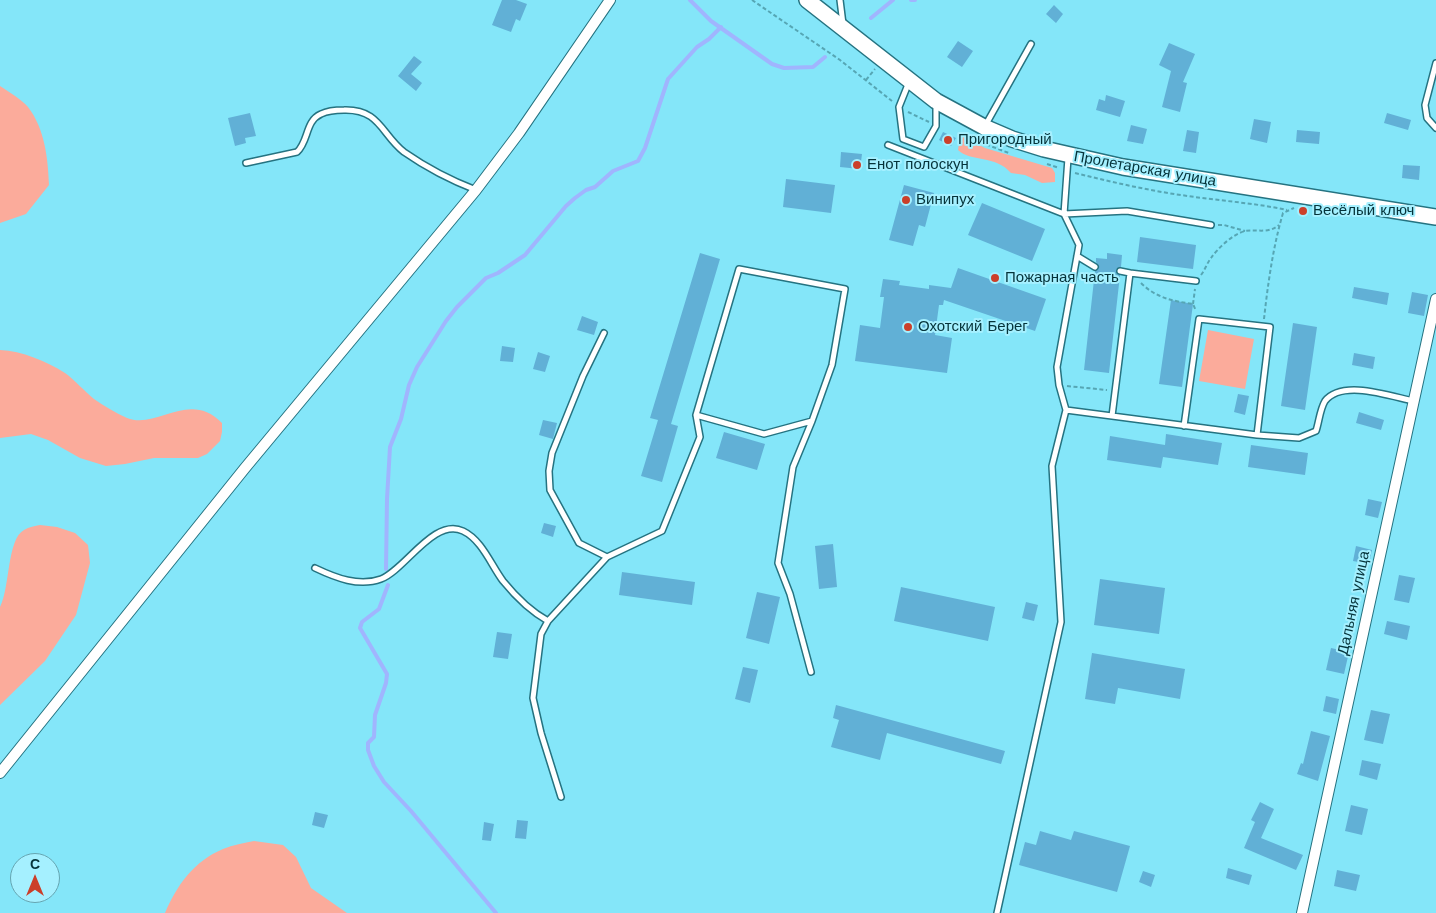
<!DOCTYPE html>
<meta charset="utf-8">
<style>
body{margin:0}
#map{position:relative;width:1436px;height:913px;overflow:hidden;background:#84e6f9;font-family:"Work Sans",sans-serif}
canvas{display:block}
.north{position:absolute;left:10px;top:853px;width:50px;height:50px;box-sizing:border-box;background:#a5f0ff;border:1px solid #65a4b0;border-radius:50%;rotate:0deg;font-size:14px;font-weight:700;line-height:20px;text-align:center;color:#05333a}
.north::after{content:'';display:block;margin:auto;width:18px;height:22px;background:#cb3f2a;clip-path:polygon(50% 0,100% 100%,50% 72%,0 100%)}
</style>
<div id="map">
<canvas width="1436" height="913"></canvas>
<div class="north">С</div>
</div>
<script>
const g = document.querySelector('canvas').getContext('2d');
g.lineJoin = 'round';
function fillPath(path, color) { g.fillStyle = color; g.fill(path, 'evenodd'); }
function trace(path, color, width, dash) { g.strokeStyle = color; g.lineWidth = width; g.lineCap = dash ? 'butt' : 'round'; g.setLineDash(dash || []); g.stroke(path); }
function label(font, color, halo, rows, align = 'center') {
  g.font = font + ' "Work Sans",sans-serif'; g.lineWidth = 4; g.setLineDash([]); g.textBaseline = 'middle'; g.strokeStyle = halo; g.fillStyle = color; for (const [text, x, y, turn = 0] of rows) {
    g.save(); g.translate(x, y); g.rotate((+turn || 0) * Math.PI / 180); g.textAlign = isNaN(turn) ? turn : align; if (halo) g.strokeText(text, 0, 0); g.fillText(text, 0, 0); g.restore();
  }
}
const green = new Path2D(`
 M0 86C9 92 21 99 28 107 45 129 48 159 49 185L26 214 0 223Z
 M964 137 985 148 1052 168 1055 173V182L1042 183 1025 175 1011 173C996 155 970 162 958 150L960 138Z
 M1208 330 1254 339 1245 389 1199 381Z
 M0 350C22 351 46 361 65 373 75 380 84 391 94 399 104 406 116 413 127 418 157 430 189 389 222 423V432L220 441 207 454 198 458H154L125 464 106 466 80 458 48 440 31 434 0 438Z
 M40 525 57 527 75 533 88 545 90 563 76 615 45 661 0 705V607C10 588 7 539 24 530 29 527 35 526 40 525Z
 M254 841 283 845 296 857 311 888 347 913H165C177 885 194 861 223 849 233 845 244 843 254 841Z`);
const stream = new Path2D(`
 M690 0 711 21 772 64 784 68 813 67 825 57
 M911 0H915
 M871 18 893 0
 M386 569 387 499 390 447 401 419 409 385 417 367 446 321 457 307 486 278 498 273 525 255 566 206 575 198 586 190 595 187 613 171 638 161 645 148 668 79 697 47 709 39 721 27
 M388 585 379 609 362 622 360 628 387 674 386 683 375 715 374 737 368 743V750L374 766 384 782 411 811 496 913`);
const building = new Path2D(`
 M502 0H516L527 4 520 21 516 19 511 32 492 25Z
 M1054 5 1063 14 1056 23 1046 14Z
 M958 41 973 51 962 67 947 57Z
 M1169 43 1195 54 1183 82 1187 83 1180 112 1162 107 1171 71 1159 65Z
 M414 56 422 62 411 74 422 83 416 91 398 76Z
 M1106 95 1125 101 1120 117 1096 110 1099 99 1105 101Z
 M250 113 256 136 245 138 246 143 235 146 228 118Z
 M1387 113 1411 120 1408 130 1384 123Z
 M1254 119 1271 122 1267 143 1250 139Z
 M1131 125 1147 129 1143 144 1127 141Z
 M1187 130 1199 132 1196 153 1183 151Z
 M1297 130 1320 132 1319 144 1296 142Z
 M943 132 956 138 951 146 939 140Z
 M841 152 862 154 860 169 840 167Z
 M1403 165 1420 166 1419 180 1402 178Z
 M786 179 835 185 831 213 783 207Z
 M904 185 934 193 925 227 919 225 913 246 889 240Z
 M982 203 1045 229 1032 261 968 235Z
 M1140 237 1196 245 1193 269 1137 262Z
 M700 253 720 259 671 424 678 426 662 482 641 476 658 420 650 418Z
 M1107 253 1122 255 1121 267 1117 268 1116 271 1117 274 1120 275 1109 373 1084 370 1095 271 1099 268 1096 262V258L1107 259Z
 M958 268 1046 299 1035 331 944 300 943 305H939L935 335 952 338 947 373 855 361 860 325 880 328 884 297H880L883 279 900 281 899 285 929 289V285L951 288Z
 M1354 287 1389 293 1387 305 1352 298Z
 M1412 292 1428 295 1424 316 1408 313Z
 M1171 300 1193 304 1182 387 1159 384Z
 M582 316 598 322 594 335 577 330Z
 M1293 323 1317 327 1305 410 1281 406Z
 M502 346 515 348 513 362 500 361Z
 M538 352 550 356 545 372 533 369Z
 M1354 353 1375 357 1373 369 1352 365Z
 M1238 394 1249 396 1245 415 1234 412Z
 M1359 412 1384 420 1381 430 1356 423Z
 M543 420 557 423 553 439 539 435Z
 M724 432 765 444 757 470 716 458Z
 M1166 434 1222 443 1218 465 1163 457 1161 468 1107 460 1110 436 1165 445Z
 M1251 445 1308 453 1305 475 1248 467Z
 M1368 499 1382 502 1378 518 1365 515Z
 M544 523 556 526 553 537 541 533Z
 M833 544 837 587 819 589 815 546Z
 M1356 546 1372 550 1369 564 1353 561Z
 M622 572 695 582 692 605 619 595Z
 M1399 575 1415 578 1409 603 1394 600Z
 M1100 579 1165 588 1159 634 1094 625Z
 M901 587 995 607 988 641 894 621Z
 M757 592 780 597 769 644 746 638Z
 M1026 602 1038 605 1034 621 1022 618Z
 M1387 621 1410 626 1407 640 1384 634Z
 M497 632 512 634 508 659 493 657Z
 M1331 648 1349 652 1344 674 1326 670Z
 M1092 653 1185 669 1180 699 1118 688 1115 704 1085 699Z
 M743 667 758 670 750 703 735 699Z
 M1326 696 1339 699 1336 714 1323 711Z
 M836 705 1005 751 1001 764 887 733 880 760 831 747 839 720 833 718Z
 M1371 710 1390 714 1383 744 1364 740Z
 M1311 731 1330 736 1318 781 1297 774 1301 763 1303 764Z
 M1362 760 1381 764 1377 780 1359 775Z
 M1260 802 1274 809 1261 838 1303 855 1296 870 1244 848 1255 822 1251 820Z
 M1351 805 1368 809 1362 835 1345 831Z
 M315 812 328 815 324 828 312 825Z
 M517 820 528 821 526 839 515 838Z
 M484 822 494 824 491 841 482 840Z
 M1040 831 1071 840 1074 831 1130 846 1117 892 1019 865 1025 842 1036 845Z
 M1228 868 1252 875 1249 885 1226 878Z
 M1337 870 1360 875 1356 891 1334 886Z
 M1143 871 1155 875 1151 887 1139 882Z`);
const path = new Path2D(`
 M752 0 840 60 892 101
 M866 80 875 69
 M908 112 929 122
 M974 140 1009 153
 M1047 164 1059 168
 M1075 173C1112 182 1150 191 1188 196 1221 201 1255 203 1287 210
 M1218 225H1224L1245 231
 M1201 275C1205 270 1207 263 1211 258 1218 248 1233 234 1245 231 1258 229 1268 234 1279 225
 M1141 283C1156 298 1173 301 1193 304L1196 311
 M1193 304 1195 289
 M1264 319C1268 283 1273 247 1283 213L1294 208
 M1067 386 1107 390`);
const service = new Path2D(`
 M840 0 843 24
 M1436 63 1425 105 1427 118 1436 128
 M909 82 899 107 903 139 924 147 936 126V104
 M985 126 1031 44
 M888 145 1064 214 1127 211 1211 225
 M246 163 297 152C309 141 305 121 321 114 327 111 337 110 344 110 380 109 381 134 404 152 427 168 450 180 476 190
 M1077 256 1095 267
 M1130 273 1196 281
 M604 333 583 376 552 453 549 471 550 490 579 543 607 557
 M1066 410 1112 416 1130 273 1120 271
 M1112 416 1257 435 1299 438 1316 431C1319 422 1320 409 1325 401 1342 379 1390 396 1413 401
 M1184 426 1199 319 1270 327 1257 435
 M315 568C336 578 359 587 381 579 405 570 434 517 463 531 482 540 491 565 503 581 516 597 530 611 548 621L607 557 662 531 700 437 696 415 739 269 845 289 832 365 812 421 764 434 696 415
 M548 621 541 634 533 698 541 733 561 797
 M811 672 790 594 778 563 793 467 812 421
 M997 913 1061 622 1052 466 1066 410 1059 385 1057 367 1079 245 1064 214 1068 158`);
const minor = new Path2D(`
 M0 773 245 468 476 190 519 133 610 0
 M1302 913 1436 299`);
const secondary = new Path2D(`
 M807 0 936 101 984 127 1012 139 1044 149 1123 167 1436 217`);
const markers = [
 [948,140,5,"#cb3f2a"],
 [857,165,5,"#cb3f2a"],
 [906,200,5,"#cb3f2a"],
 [1303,211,5,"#cb3f2a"],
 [995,278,5,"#cb3f2a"],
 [908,327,5,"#cb3f2a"]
];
const poiNames = [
 ["Пригородный",958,140],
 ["Енот полоскун",867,165],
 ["Винипух",916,200],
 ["Весёлый ключ",1313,211],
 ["Пожарная часть",1005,278],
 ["Охотский Берег",918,327]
];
const streetNames = [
 ["Пролетарская улица",1145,169,10],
 ["Дальняя улица",1354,603,-78]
];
fillPath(green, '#fbab9b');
trace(stream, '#a0b5fe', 4);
fillPath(building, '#61b0d6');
trace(service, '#257381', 8);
trace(minor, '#257381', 12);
trace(secondary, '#257381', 18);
trace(path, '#56a6b4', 2, [4, 2.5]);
trace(service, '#fff', 5);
trace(minor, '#fff', 10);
trace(secondary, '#fff', 15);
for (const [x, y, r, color] of markers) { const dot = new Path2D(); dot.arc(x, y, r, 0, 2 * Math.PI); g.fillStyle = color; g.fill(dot); trace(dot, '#a5f0ff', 2); }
label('15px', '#05333a', '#a5f0ff', poiNames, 'left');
label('15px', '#05333a', '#a5f0ff', streetNames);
</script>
